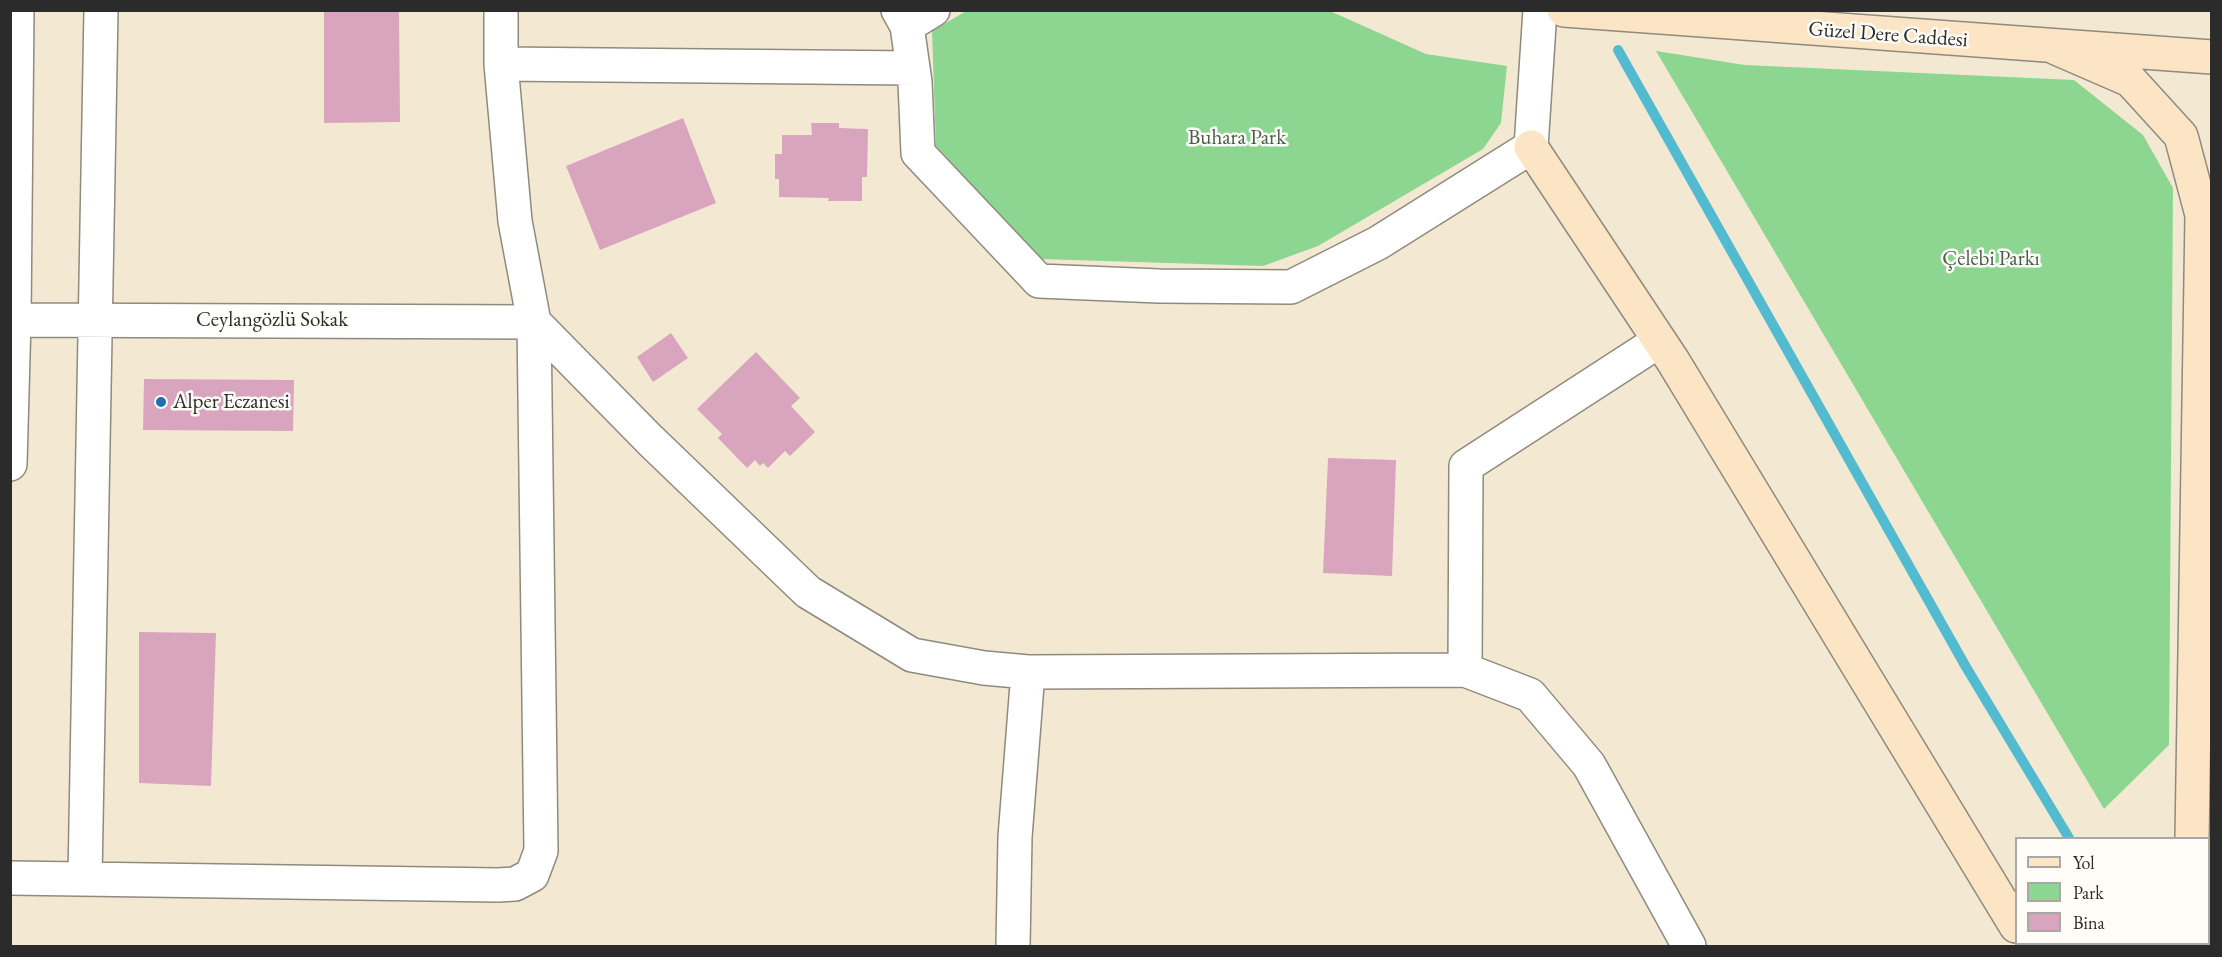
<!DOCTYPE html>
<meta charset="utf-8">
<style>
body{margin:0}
#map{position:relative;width:2222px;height:957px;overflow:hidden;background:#f3e9d2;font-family:"EB Garamond",serif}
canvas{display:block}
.frame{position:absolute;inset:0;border:12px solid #2b2b2b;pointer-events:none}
.legend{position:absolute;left:2015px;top:837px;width:195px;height:108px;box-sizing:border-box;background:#fdfcf7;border:2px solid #a9a8a5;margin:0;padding:8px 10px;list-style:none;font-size:18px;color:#2b2b2b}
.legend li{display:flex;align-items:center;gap:12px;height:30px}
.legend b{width:30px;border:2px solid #a9a8a5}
</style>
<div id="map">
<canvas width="2222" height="957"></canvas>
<div class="frame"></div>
<ul class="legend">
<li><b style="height:8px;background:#fce5c4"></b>Yol</li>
<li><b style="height:16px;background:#8dd691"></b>Park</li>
<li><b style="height:16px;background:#d9a5be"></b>Bina</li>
</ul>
</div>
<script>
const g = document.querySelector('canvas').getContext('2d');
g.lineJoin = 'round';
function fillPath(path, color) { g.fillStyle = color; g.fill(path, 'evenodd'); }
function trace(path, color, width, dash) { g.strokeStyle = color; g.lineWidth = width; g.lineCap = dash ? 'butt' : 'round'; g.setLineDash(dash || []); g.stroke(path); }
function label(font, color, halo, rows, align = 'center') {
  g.font = font + ' "EB Garamond",serif'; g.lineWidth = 5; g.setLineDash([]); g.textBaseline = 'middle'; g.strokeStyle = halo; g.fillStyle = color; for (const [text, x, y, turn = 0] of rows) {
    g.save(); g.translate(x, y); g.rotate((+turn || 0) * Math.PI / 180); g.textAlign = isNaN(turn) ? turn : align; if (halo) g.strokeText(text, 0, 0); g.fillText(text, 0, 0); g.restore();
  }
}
const green = new Path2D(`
 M968 10 1330 11 1426 54 1507 66 1501 123 1483 149 1318 246 1263 266 1040 259 936 146 932 31Z
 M1656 51 1745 65 2074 80 2143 135 2173 188 2169 745 2104 809Z`);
const stream = new Path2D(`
 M1618 50 1966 667 2069 838
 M2131 944 2133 946`);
const building = new Path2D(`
 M324 10H399L400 122 324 123Z
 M683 118 716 203 600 250 566 166Z
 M811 123H839V128L868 129 867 177H862V201H828L829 198 779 197V179H775V154H782V135H812Z
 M671 333 688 358 653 382 637 357Z
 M756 352 800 398 791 406 815 432 790 456 785 451 768 468 763 463 760 466 755 460 747 468 718 438 722 434 697 409Z
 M144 379 294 380 293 431 143 430Z
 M1328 458 1396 460 1392 576 1323 573Z
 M139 632 216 633 211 786 139 783Z`);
const street = new Path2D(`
 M898 10 907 26 915 82 918 153 1039 281 1159 286 1291 287 1378 243 1531 147 1540 10
 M907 26 933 10
 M501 64 913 68
 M10 320 534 322
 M534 322 650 440 808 592 912 655 984 668 1028 672 1465 670 1530 695 1589 765 1689 946
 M10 464 14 320 17 10
 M1465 670 1466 466 1659 341
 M10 878 498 885 515 884 532 875 541 851 534 322 515 221 501 64V10
 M85 878 101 10
 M1013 946 1015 837 1028 672`);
const secondary = new Path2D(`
 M1564 10 2212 57
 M2054 47 2130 80 2181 136 2202 215 2192 838
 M1531 147 1673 361 2016 926
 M2208 907 2212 912`);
const markers = [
 [161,402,6,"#1f6fb2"]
];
const streetNames = [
 ["Güzel Dere Caddesi",1888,35,4],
 ["Ceylangözlü Sokak",272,320]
];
const parkNames = [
 ["Buhara Park",1237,138],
 ["Çelebi Parkı",1991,259]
];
const poiNames = [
 ["Alper Eczanesi",173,402]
];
fillPath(green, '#8dd691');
trace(stream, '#53bbd0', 10);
fillPath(building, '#d9a5be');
trace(street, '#8f8a7e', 36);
trace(secondary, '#8f8a7e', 36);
trace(street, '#fff', 33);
trace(secondary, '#fce5c4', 33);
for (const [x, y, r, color] of markers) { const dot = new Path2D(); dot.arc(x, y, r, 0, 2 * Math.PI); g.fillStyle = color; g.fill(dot); trace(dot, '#fdfcf7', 2); }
label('21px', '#2b2b2b', '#fdfcf7', streetNames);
label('21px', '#485e4a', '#fdfcf7', parkNames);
label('21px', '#2b2b2b', '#fdfcf7', poiNames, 'left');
</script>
